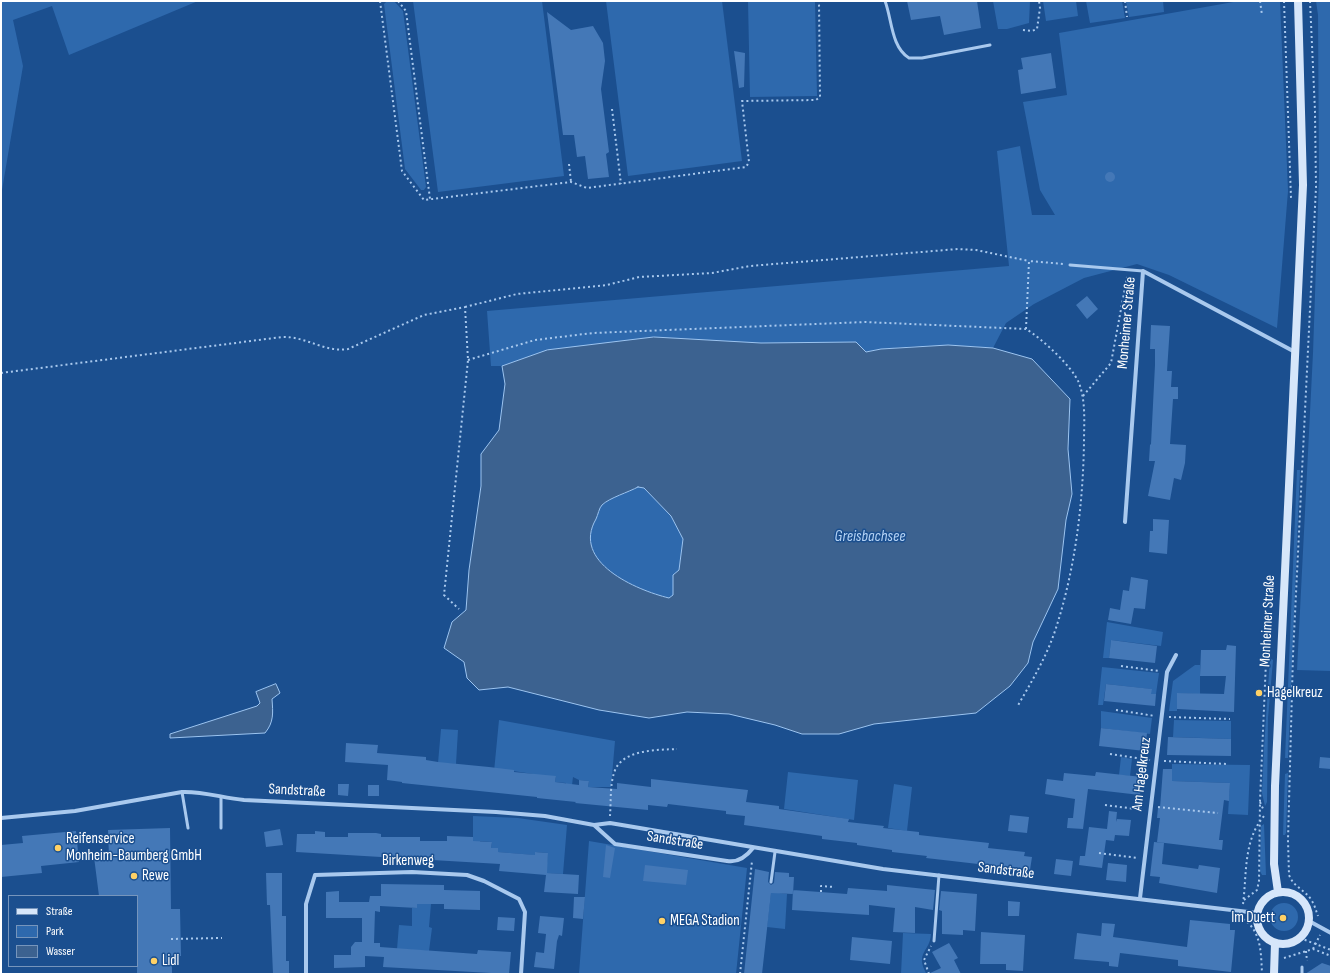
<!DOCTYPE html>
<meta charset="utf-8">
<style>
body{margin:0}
#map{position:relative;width:1332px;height:975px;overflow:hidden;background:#1b4f8f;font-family:"Sofia Sans Condensed",sans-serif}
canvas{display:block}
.frame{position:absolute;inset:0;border:2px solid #fff;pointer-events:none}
.legend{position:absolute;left:8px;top:895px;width:130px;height:72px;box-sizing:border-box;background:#1b4f8f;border:1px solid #7695bc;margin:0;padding:5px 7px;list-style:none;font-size:12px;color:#fff}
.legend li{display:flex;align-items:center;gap:8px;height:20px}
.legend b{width:20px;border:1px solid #7695bc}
</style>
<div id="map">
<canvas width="1332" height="975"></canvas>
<div class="frame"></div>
<ul class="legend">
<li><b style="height:5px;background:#d6e6fa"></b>Straße</li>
<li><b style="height:11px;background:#2e69ad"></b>Park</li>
<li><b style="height:11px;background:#3c6290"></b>Wasser</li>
</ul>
</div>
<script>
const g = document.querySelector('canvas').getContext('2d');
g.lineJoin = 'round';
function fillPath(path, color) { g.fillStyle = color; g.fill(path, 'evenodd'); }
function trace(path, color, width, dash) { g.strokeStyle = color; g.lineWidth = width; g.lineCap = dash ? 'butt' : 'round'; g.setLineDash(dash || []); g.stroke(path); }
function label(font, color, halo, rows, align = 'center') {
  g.font = font + ' "Sofia Sans Condensed",sans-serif'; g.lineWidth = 3; g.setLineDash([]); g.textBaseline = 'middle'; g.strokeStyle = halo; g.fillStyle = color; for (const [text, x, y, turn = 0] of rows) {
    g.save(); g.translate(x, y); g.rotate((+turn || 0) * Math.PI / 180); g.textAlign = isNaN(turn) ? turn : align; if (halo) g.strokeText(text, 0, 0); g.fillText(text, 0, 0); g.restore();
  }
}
const green = new Path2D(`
 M1 1H198L69 55 52 6 13 20 23 66 1 196Z
 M387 1H394L403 11 426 187 424 190H421L405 169 384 4Z
 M413 1H542L564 176 438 192Z
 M606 1H722L742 161 628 176Z
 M748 1H815L817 96 750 97Z
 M993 1H1030L1029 23 1007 29H998Z
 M1043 1H1076L1078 16 1046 21Z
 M1086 1H1122L1125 18 1090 23Z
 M1126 1H1163L1164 12 1129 17Z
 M1239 1H1280L1288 191 1277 328 1169 275 1137 264 1084 278 1034 304 1006 323 993 348C951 345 908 344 866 352L856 342 547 350 502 366H491L487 311 1009 266 997 151 1020 146 1032 215H1055L1040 190 1023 102 1067 95 1059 33Z
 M1316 1H1331V671L1297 670 1313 353 1319 176 1318 15Z
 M1297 470H1300L1288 758H1285Z
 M638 487 644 488 671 516 683 539 679 570 673 575V595L669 598C637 590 571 562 596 519 598 515 599 508 602 505 609 498 629 492 638 487Z
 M1107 622 1163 632 1161 646 1111 640 1109 658H1103Z
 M1270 658 1273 660 1268 718 1267 802 1265 806 1262 793 1264 748Z
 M1195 665H1200V694L1177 693V711H1169L1173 681Z
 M1102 667 1159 673 1156 694H1151V689L1106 684 1103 705H1098Z
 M1101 711 1152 718 1150 734 1101 728Z
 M499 720 615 741 611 787H588L589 781 579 780 573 777 570 801H565L566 783 555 782 556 776 532 785 533 774 500 769 493 782Z
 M1174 720 1231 721V739L1173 737Z
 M441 729 458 730 456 764 438 763Z
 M1121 757 1132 759 1130 776 1119 775Z
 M1172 764 1250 765 1248 815 1228 814 1230 783 1172 781Z
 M788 772 858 780 854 820 784 809Z
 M1288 773 1286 833 1285 835H1283L1285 774Z
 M894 784 912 787 907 831 888 828Z
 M473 816 518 818 567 825 563 874 546 873 548 853 536 852 535 855H533L498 852 491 848 492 842 480 841V844L473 843Z
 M1264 824 1266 875H1262L1260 871 1261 826Z
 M589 841 747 868 736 974H579Z
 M771 892 787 894 785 929 767 927Z
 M1270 917a14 14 0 1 1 28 0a14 14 0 1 1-28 0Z
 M417 904H431L429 927 432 928 429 951 397 949 399 925 412 926V908H417Z
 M903 933 931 934C930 952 915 952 926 973L901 974Z`);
const water = new Path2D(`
 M654 337 761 343 856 342 866 352 881 349 948 345 993 348 1032 359 1070 399 1068 449 1072 494 1066 520 1058 589 1033 642 1028 663 1010 686 976 713 874 724 839 734H802L775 725 729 714 687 712 649 718 599 710 508 687 479 690 467 678 464 662 444 648 452 622 466 610 469 570 481 486V454L499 430 505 384 502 366 547 350ZM638 487 644 488 671 516 683 539 679 570 673 575V595L669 598C636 590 571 562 596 519 598 515 599 508 602 505 609 498 629 492 638 487Z
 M276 684 280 693 272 699C273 713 274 722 265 733L170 738V734L257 706 260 703 256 692Z`);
const building = new Path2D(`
 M907 1H977L981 28 944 35 940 16 911 20Z
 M547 12 571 30 593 26 603 43 605 61 601 89 609 152 606 154 609 177 588 179 585 156 577 157 574 135H563Z
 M734 51 745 53 744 87 739 88Z
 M1051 53 1056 88 1021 94 1018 70 1023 69 1021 58Z
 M1105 177a5 5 0 1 1 10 0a5 5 0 1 1-10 0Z
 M1087 296 1098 309 1087 319 1076 305Z
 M1151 325 1170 326 1167 371H1172L1171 387H1178V399H1173L1170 444 1186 445 1185 463 1181 480 1174 478 1170 500 1148 496 1155 461H1149L1150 445 1151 444 1155 365V349H1150Z
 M1153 519 1169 520 1167 554 1149 552 1150 531H1153Z
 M1131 577 1148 580 1145 609 1134 608 1131 624 1108 620 1110 608 1120 610 1123 590 1129 591Z
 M1111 640 1157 646 1155 663 1109 658Z
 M1227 645 1236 646 1234 712 1177 709V693L1224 694 1226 676H1200L1201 650H1226Z
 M1106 684 1152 689 1151 694H1156L1155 706 1104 701Z
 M1101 728 1147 733 1145 751 1099 746Z
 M1168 737 1231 739V756L1167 755Z
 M346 743 378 745 377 753 426 757V760L438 762 489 767 514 770V772L556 776 555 782 579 785V780L589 781 588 787 617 789V783L651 787V779L748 790 746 802 779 806V809L849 819 848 822 884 826 883 828 919 832V835L989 843 988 848 1025 852 1024 856 1032 857 1030 870 926 858 927 856 892 852V850L857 845V843L822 839V836L744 825 745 816 726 814V811L668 804 667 807 648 805V810L575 803 576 802 537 798V797L402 783V782L387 780 388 765 345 762Z
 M1320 757 1331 758V769L1319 768Z
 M1163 769H1172V781L1230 783 1229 801 1224 800 1219 840H1223L1222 850 1157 842 1160 818H1157L1158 808H1160Z
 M1096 772 1142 777 1140 795 1088 789 1083 829 1067 828 1068 818H1073L1075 799 1045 794 1047 779 1063 781 1064 773 1095 776Z
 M338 784H349L348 796 338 795Z
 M368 785H379V796H368Z
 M1109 811 1117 812 1116 822 1117 819 1131 820 1129 836 1115 835 1114 841 1106 840 1102 868 1079 865 1080 856H1085L1089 827 1107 829Z
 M1010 815 1029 817 1027 833 1008 831Z
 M170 828 171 909H180L181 956H172V974H137V896H99L94 857 109 856 108 830Z
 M280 829 283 845 266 847 264 832Z
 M76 831 79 862 41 866 42 873 1 877V845L23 843 22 836Z
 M315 831 325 832V837H348V833H376L381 834V837H420V841H447V836L473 837V841L492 842 491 848H498V852L535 855V852L548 853 547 873 579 875 578 894 544 892 546 875 499 871 500 864 296 852 297 834H315Z
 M1154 842 1164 843 1162 864 1198 869 1199 865 1220 868 1217 893 1159 883 1160 877 1150 876Z
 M606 845 615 848 610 878 603 877Z
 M1056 859 1073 861 1071 876 1054 874Z
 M1108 863 1127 865 1126 882 1106 880Z
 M645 865 688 870 686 885 643 881Z
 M755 869 769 872 768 882 771 885 774 883 775 872 789 873V877H794L793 894 771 893 762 974H744Z
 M266 873H282V916H286V961H289V974H273L270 905H267Z
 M381 884 444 885V890L480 891V910L444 909V904H417V908L380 906V912L375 911 374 943H380V947L477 954 478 950 511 952 509 974 383 967 384 957 365 956V967L334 968V955H351V947L355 942H362V918H326V892L339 891V902H369L370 896H381Z
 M887 885 935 890 933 910 915 907V933L893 932 895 908 869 905V915L792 910 793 890 847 894 848 888 887 891Z
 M941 891 977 894 975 931 963 930V935L942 934V911L939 910Z
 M574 897H585L583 919 573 918Z
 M1008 901 1020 902 1019 916H1008Z
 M540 916 564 918 562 936 559 935 557 941 554 969 534 967 536 952 544 953 546 934 538 933Z
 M498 917 515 918 514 931 497 930Z
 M1190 920 1230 924V930H1235L1231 972 1178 966V960L1120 953 1118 967 1109 966V962L1074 959 1077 933 1101 936 1102 923 1115 924 1113 937 1187 947Z
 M981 932 1025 935 1023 971 1006 970V964H980Z
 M852 937 892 941 890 964 850 960Z
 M949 943 958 958 954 960 961 974H928L941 968 932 952Z
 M1322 963 1331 966V974H1305Z`);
const path = new Path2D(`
 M380 1 402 171 424 200 571 182 587 188 746 167 749 162 742 101 816 100 820 97 819 1
 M398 1 406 11 430 199
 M1125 1 1127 17
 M1260 1 1262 15
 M1284 1 1291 198
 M1310 1 1315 111 1316 187 1293 655 1288 840 1289 875C1294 888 1306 890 1312 901 1315 906 1316 911 1318 916
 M1023 30 1032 31 1037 29 1040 8 1039 1
 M612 109 621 184
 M569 164 571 182
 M465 307 517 294 607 285 639 277 712 273 750 266 958 249 976 250 1029 261
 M1026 329 1029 261 1064 264
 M468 360 535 340 593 333 865 322 1026 329C1041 338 1072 366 1079 383 1086 402 1084 422 1084 442 1083 505 1075 569 1056 628 1047 656 1032 681 1017 707
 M1 373 282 337C306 336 325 353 348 349L424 315 465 307 468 360 444 595 459 609
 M1083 396 1111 363 1127 277
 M1121 666 1159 671
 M1116 710 1155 716
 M1169 717 1230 719
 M1110 754 1150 760
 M1164 761 1227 764
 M1260 802 1264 811
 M1105 805 1144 810
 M1158 807 1218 813
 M610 816C611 802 610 785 614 773 621 749 657 750 677 749
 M1099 853 1138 858
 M821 892V886L835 887
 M1244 900 1257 890 1259 881 1260 801 1266 661 1271 655
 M1243 904C1247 874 1243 839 1265 815
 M1243 919C1262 931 1261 955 1262 974
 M1300 938 1331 950
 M171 939 222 938
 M1313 949 1320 935
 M1306 951 1307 961
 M1284 958 1313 949 1331 956
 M740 974 752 861
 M929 974 924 960 931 946`);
const lane = new Path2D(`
 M885 1C892 19 891 47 909 58H922L990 45
 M1070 265 1143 271
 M182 792 188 828
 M221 798V828
 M771 882 775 852
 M934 941 939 875
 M1302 967V974`);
const street = new Path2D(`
 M1125 522 1143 271 1295 352
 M1 818 75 811 182 792C202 791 223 798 244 800L496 812 545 816 594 825 610 823 883 869 1257 913
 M594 825 615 844 727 861C738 863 746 857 753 848
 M1140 898 1167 672 1176 655
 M1309 921 1331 933
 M306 974V904L315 875 412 872 467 875 484 881 519 899 525 912 521 974`);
const secondary = new Path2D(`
 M1257 918a26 26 0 1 1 52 0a26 26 0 1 1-52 0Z
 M1278 892 1274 864 1275 786 1303 185 1298 1
 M1274 974 1275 943`);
const markers = [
 [1259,693,4,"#ffd166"],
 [58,848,4,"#ffd166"],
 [134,876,4,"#ffd166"],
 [1283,918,4,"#ffd166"],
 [662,921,4,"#ffd166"],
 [154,961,4,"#ffd166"]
];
const streetNames = [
 ["Monheimer Straße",1127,323,-85],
 ["Monheimer Straße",1268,621,-87],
 ["Am Hagelkreuz",1142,774,-83],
 ["Sandstraße",297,791,3],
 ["Sandstraße",675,841,9],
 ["Birkenweg",408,861],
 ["Sandstraße",1006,871,7]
];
const poiNames = [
 ["Hagelkreuz",1267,693],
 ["Reifenservice",66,839],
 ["Monheim-Baumberg GmbH",66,856],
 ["Rewe",142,876],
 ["Im Duett",1275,918,"right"],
 ["MEGA Stadion",670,921],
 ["Lidl",162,961]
];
const waterNames = [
 ["Greisbachsee",870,537]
];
fillPath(green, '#2e69ad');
fillPath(water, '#3c6290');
trace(water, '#9cc4f0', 1);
fillPath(building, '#4478b7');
trace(path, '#a9c9ee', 2, [2, 3]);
trace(lane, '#a9c9ee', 3);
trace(street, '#a9c9ee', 4);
trace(secondary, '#d6e6fa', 8);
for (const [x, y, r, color] of markers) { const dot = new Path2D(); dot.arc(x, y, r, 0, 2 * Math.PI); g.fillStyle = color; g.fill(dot); trace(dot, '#1b4f8f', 1.5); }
label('15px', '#fff', '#1b4f8f', streetNames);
label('15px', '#fff', '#1b4f8f', poiNames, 'left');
label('italic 16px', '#b5d3f5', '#1b4f8f', waterNames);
</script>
